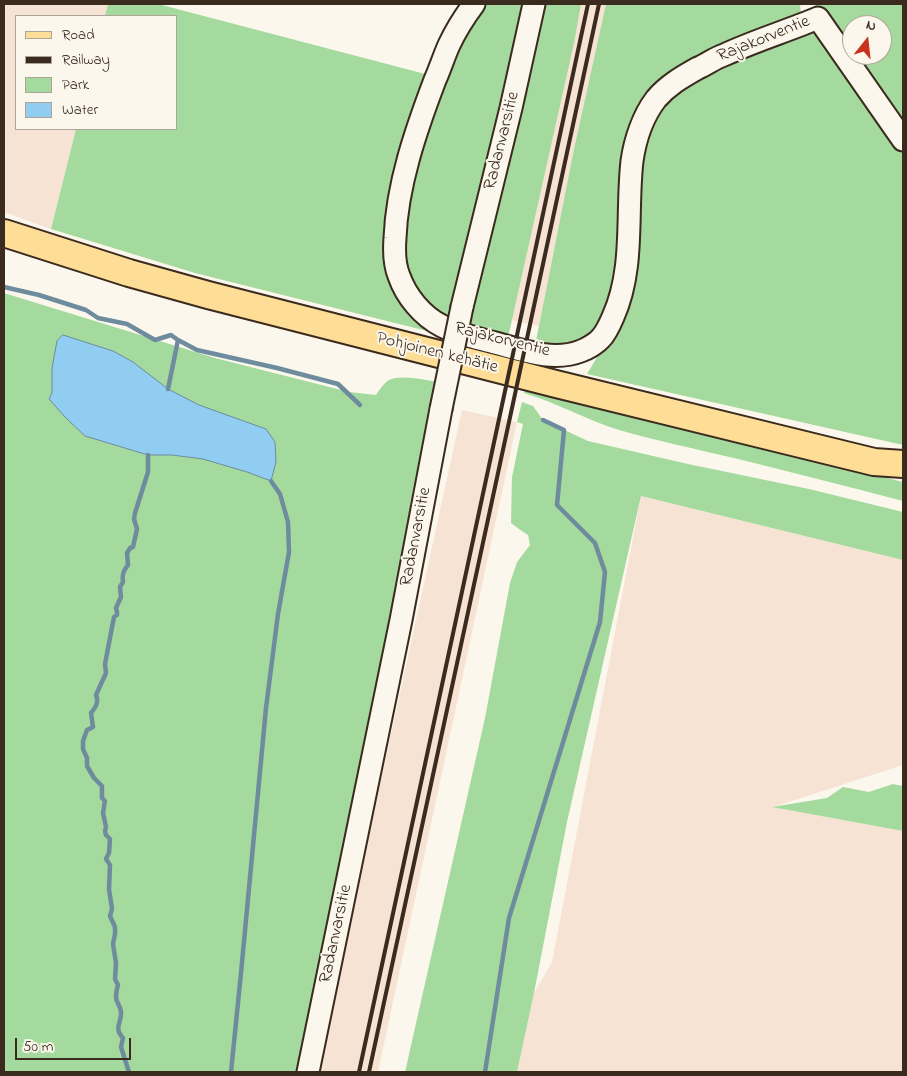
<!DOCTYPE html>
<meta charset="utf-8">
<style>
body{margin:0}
#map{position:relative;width:907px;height:1076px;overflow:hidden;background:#fbf7ec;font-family:"Indie Flower",sans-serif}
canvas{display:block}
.frame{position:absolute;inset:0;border:5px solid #3b2a1e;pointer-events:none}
.legend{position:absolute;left:15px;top:15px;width:162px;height:115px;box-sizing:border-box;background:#fbf7ec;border:1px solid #aea59a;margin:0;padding:6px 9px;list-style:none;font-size:15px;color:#3b2a1e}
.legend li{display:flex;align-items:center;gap:10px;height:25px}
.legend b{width:25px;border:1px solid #aea59a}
.north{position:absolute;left:842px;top:15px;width:50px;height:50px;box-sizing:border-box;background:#fbf7ec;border:1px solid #aea59a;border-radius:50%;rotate:16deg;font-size:14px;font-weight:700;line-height:20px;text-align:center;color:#3b2a1e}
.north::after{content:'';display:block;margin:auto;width:18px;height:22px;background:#c8321e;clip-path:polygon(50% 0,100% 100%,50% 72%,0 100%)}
.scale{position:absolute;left:15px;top:1038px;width:116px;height:22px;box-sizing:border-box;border:2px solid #3b2a1e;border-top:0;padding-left:6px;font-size:15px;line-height:18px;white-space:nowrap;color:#3b2a1e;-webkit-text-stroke:4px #fbf7ec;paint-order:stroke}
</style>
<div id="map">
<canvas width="907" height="1076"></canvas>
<div class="frame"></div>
<ul class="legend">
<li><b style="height:6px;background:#fede96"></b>Road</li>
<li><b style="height:6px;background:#3b2a1e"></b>Railway</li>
<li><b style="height:14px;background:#a5da9e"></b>Park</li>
<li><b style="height:14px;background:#90cdf1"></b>Water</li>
</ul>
<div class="north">N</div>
<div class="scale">50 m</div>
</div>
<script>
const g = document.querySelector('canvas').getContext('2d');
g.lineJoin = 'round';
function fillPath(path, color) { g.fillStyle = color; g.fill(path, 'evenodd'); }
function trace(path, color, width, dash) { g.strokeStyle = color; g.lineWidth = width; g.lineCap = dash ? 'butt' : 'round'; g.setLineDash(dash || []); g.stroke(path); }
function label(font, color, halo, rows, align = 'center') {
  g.font = font + ' "Indie Flower",sans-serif'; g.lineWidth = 4; g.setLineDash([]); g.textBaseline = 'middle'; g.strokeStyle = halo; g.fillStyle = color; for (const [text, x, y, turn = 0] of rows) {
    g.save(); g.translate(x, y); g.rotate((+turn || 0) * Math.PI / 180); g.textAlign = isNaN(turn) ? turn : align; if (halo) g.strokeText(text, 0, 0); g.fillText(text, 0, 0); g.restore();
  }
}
const built = new Path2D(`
 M4 4H108L105 16H16V129H76L51 229 4 212Z
 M550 4H606L574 149 539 326 483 314Z
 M462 410 517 422 378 1072H317Z
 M641 496 903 560V765L773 807 903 831V1072H517L534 993 552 962Z`);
const green = new Path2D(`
 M108 4H158L429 75 388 264 439 334 195 273 51 229 76 129H176V16H105Z
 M478 4H530L450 325 424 308 399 254 400 233 427 114Z
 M539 4H581L574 43 507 342 466 329Z
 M606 4H800L801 14 656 93 620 262 608 307 596 335 584 344 535 346 574 149Z
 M814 4H903V126L823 17ZM852 25H882V55H852Z
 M809 31 821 35 903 149V445L587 374 606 342 642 137 676 85Z
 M4 293 215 358 349 392 376 395C380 389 383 384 389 380 400 374 426 380 438 382L302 1072H4Z
 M526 385 903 482V501C847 486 790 472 734 458 696 449 657 441 619 430 587 420 557 403 524 393Z
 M522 402 533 406 543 420 588 441 688 464 809 489 903 512V560L641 496 567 822 534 993 517 1072H405L485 718 510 583 517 562 530 545 528 535 519 529 511 523 512 477 523 424 517 422Z
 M893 784 903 786V831L772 807 827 798 843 787 869 792Z`);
const water = new Path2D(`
 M63 335 113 351 133 362 168 389 199 405 266 429 275 442 276 462 271 481 247 472 203 459 172 455H148L85 436 65 417 49 399 52 393V368L57 341Z`);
const stream = new Path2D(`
 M4 287 39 295 86 310 98 318 127 324 155 340 171 335 178 340
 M168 389 178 340 197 350 277 368 338 384 360 405
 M129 1072 121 1047 123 1038C113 1027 122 1023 121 1012 121 1007 116 1002 116 997 116 993 117 988 118 985L115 979 116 963 113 944 115 934V927L110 916 112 909 109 889 110 865 106 859 109 853 110 839 106 835 105 831 106 827 103 813 105 801 102 798V786L94 778 87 766V758L83 749V741L87 730 93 727 91 713C96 707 99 702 96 695L106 673 105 664 114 617 117 615V612L116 608 121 597 120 587 123 582C122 575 123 571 128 565L127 553 130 548 133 547 137 529 134 519 135 513 148 472V455
 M231 1072 241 973 266 708 278 614 289 552 288 522 280 494 271 481
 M485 1072 509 918 600 622 605 572 595 543 557 505 564 430 543 420`);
const minor = new Path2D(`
 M474 4C465 16 456 30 449 45 444 56 440 69 435 80 416 130 397 185 395 238 394 251 394 264 399 276 406 296 422 316 442 326 456 333 472 337 487 341 517 348 551 363 581 351 587 349 597 343 601 338 606 333 610 324 613 317 635 268 626 214 632 161 635 140 643 116 656 99 668 85 682 77 698 68 707 64 715 58 724 55 754 41 787 31 818 18L903 140
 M462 307 511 108 534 4
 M308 1072 401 620 441 409`);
const major = new Path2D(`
 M4 233 129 273 208 295 556 384 874 462 903 464`);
const rail = new Path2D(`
 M359 1072 588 4
 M369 1072 599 4`);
const minorBridge = new Path2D(`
 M441 409 462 307`);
const streetNames = [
 ["Rajakorventie",764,40,-22],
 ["Radanvarsitie",503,141,-76],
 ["Rajakorventie",502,341,14],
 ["Pohjoinen kehätie",437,354,14],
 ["Radanvarsitie",417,537,-79],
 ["Radanvarsitie",337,934,-78]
];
fillPath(built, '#f6e3d4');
fillPath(green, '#a5da9e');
fillPath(water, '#90cdf1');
trace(water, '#6e8c9d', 1);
trace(stream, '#6e8c9d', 4.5);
trace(minor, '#3b2a1e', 25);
trace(major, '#3b2a1e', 30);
trace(minor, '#fbf7ec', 21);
trace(major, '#fede96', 26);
trace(rail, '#3b2a1e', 4);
trace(minorBridge, '#3b2a1e', 25, []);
trace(minorBridge, '#fbf7ec', 21);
label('18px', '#3b2a1e', '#fbf7ec', streetNames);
</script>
